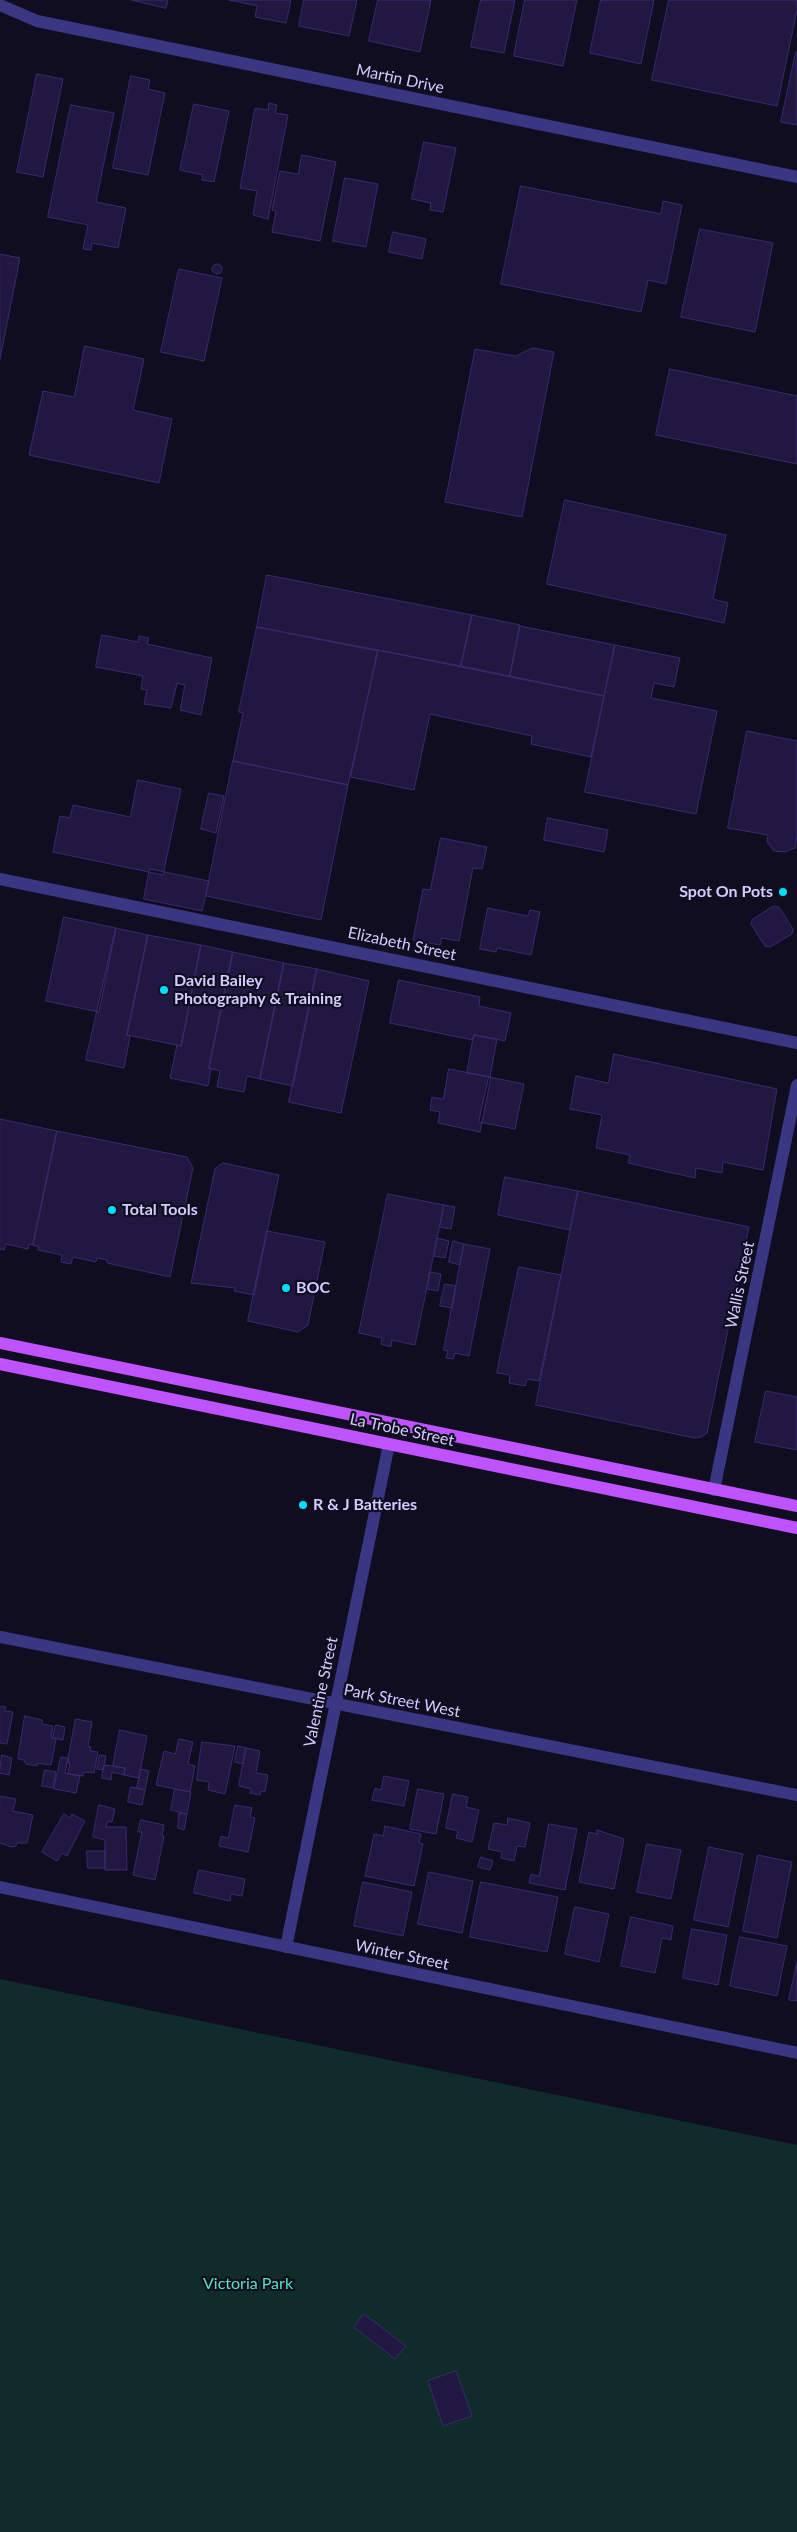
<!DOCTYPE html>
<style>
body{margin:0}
canvas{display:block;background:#100d21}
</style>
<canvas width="797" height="2532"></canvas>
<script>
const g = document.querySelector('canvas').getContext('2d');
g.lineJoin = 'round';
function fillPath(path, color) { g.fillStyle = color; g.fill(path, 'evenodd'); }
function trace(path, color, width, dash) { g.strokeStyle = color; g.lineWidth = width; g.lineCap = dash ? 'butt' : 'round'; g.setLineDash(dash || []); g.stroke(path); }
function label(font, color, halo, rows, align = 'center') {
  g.font = font + ' Lato,sans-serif'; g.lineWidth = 4.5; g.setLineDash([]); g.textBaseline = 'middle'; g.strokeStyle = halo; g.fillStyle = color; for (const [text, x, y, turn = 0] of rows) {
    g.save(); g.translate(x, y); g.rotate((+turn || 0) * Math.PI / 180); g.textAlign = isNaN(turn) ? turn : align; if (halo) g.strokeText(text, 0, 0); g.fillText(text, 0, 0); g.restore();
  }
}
const green = new Path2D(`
 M0 1979 797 2145V2532H0Z`);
const building = new Path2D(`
 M132 0H168L166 8Z
 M229 0H291L286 23 255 17 257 6Z
 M304 0H357L349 36 299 26Z
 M378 0H431L420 52 369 41Z
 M481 0H515L504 53 471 47Z
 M525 0H577L563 66 514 56Z
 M601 0H654L641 64 590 53Z
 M669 0H797V10L777 106 652 80Z
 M796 52H797V125L781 122Z
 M37 74 63 79 43 177 17 172Z
 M131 76 150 80 148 89 165 93 148 175 113 168Z
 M269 103 277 105 275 113 288 115 268 219 253 215 257 191 240 188 255 108 268 110Z
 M194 104 229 111 214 182 202 180 203 175 180 170Z
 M71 105 114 113 96 202 126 208 118 248 92 243 91 250 83 249 88 225 48 217Z
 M424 142 456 148 443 212 430 210 431 203 412 199Z
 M302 155 336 162 320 241 272 232 276 211 272 210 280 171 298 174Z
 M345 178 378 184 366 247 333 241Z
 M521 186 661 214 663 201 682 205 666 284 648 280 641 312 501 284Z
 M700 229 773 243 755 332 681 317Z
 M393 232 426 239 422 259 389 252Z
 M0 254 20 258 0 359Z
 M212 269a5 5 0 1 1 10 0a5 5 0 1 1-10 0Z
 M179 269 222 278 204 361 161 352Z
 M85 346 144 359 133 410 172 419 159 483 29 455 43 391 74 397Z
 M533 348 554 352 522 517 445 502 475 349 515 356Z
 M670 369 797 396V464L656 435Z
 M565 500 726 535 713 599 728 603 724 623 547 584Z
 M267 575 472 615 461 666 257 627Z
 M472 615 520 625 510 676 461 666Z
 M520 626 615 645 604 696 510 676Z
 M257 627 378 651 348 785 233 761 243 713 239 712Z
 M102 635 138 642 139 636 149 638 147 644 212 658 201 715 180 710 185 685 177 683 171 708 144 704 147 690 141 689 143 676 96 667Z
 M615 645 680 658 674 687 654 683 651 698 717 711 696 814 585 792Z
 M378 650 604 696 591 757 531 744 532 736 430 714 414 790 351 777Z
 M747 731 797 741V836L795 848 785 852 774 851 767 842 768 835 728 828Z
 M233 761 348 785 321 920 206 896Z
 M138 780 181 789 163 875 53 852 60 816 70 818 73 805 130 817Z
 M209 793 224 796 216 833 201 829Z
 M548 818 608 830 604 852 544 840Z
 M441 838 487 847 482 869 473 868 459 941 442 938 440 945 413 940 423 889 430 890Z
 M150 869 209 881 202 911 144 899Z
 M774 906 779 907 793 929 792 934 770 947 765 946 751 924 752 920Z
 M488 908 528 916 530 910 540 912 531 955 497 948 496 952 480 949Z
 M64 917 116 928 99 1012 46 1001Z
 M116 928 148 935 127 1035 130 1036 124 1068 86 1060Z
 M148 935 201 945 181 1046 127 1035Z
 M201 945 233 952 209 1068 211 1069 208 1086 170 1078 177 1045 181 1046Z
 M233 952 284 963 260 1079 247 1076 244 1092 217 1087 220 1071 209 1068Z
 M284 963 317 969 293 1086 260 1079Z
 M317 969 369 981 341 1113 289 1102Z
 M399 980 480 997 479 1006 511 1013 505 1041 474 1035 473 1040 390 1023Z
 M474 1035 497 1039 490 1077 467 1073Z
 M614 1054 777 1089 763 1170 723 1162 722 1173 696 1168 695 1178 628 1163 630 1155 596 1148 602 1115 570 1109 576 1076 608 1083Z
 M449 1069 491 1077 480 1132 438 1123 440 1112 430 1110 432 1097 443 1099Z
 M489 1077 524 1084 515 1129 479 1122Z
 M0 1119 57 1131 33 1245 29 1244 28 1249 6 1244 4 1250 0 1249Z
 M57 1131 187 1157 193 1168 170 1277 107 1263V1260L97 1258 96 1262 73 1257 71 1264 61 1262 62 1255 38 1250 39 1247 33 1245Z
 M223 1163 279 1175 254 1295 234 1291 235 1288 191 1283 215 1169Z
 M505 1177 578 1191 570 1230 498 1215Z
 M578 1191 749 1227 707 1433 701 1437 695 1438 536 1405Z
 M388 1194 444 1205 415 1345 392 1340 391 1347 381 1344 382 1338 359 1333Z
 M444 1205 455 1207 451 1229 440 1227Z
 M267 1231 325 1242 308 1325 298 1332 248 1321Z
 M437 1238 449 1241 445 1258 434 1256Z
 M453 1241 464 1244 460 1265 449 1262Z
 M464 1244 490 1249 469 1356 455 1353 453 1359 446 1358 448 1351 444 1350Z
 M519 1267 561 1275 539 1381 527 1379 525 1386 509 1383 510 1375 497 1373Z
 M430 1272 441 1274 438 1291 427 1289Z
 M445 1284 456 1286 452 1308 440 1306Z
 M766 1391 797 1397V1450L755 1442Z
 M0 1706 6 1707 5 1711 13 1712 7 1744 0 1743Z
 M25 1716 42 1720V1724L53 1726 51 1738 56 1739 51 1765 37 1763V1766L26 1764 24 1760 18 1759Z
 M76 1719 92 1722 88 1746 91 1747 90 1751 98 1752 94 1773 84 1772 83 1776 68 1774 70 1763H68V1758Z
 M56 1725 65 1727 63 1740 53 1738Z
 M120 1730 147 1736 139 1778 124 1775 125 1768 113 1766Z
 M179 1739 193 1742 188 1764 195 1766 190 1792 156 1785 164 1751 175 1754Z
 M202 1742 235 1746 225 1794 208 1790 209 1782 197 1780Z
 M238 1746 246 1748 243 1764 235 1762Z
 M246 1748 260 1751 256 1773 268 1775 265 1792 261 1791 260 1795 250 1793 251 1789 239 1786Z
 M2 1755 12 1758 9 1775 0 1773Z
 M100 1755 106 1756 103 1770 97 1769Z
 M61 1757 68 1758 65 1773 80 1776 76 1793 54 1789Z
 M104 1765 125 1768 124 1775 112 1772 111 1780 102 1778Z
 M141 1769 149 1771 145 1790 137 1788Z
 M45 1770 56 1772 53 1788 42 1786Z
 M384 1776 409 1781 404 1806 372 1800 375 1788 381 1790Z
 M131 1787 145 1790 142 1805 128 1802Z
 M175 1789 191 1792 187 1814 171 1810Z
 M418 1789 444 1794 436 1834 410 1829Z
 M453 1794 468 1797 466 1807 479 1810 472 1842 456 1838 458 1831 446 1828Z
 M0 1796 16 1799 13 1811 33 1815 27 1843H17L16 1846 11 1847 0 1843Z
 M99 1805 115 1809 112 1822 108 1821 106 1827H126L127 1870H105V1840L93 1837Z
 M235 1805 252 1808 250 1817 255 1818 248 1852 219 1846 221 1836 228 1838Z
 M179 1813 187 1815 184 1830 178 1828Z
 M64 1814 70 1818 72 1814 85 1821 67 1856 62 1853 57 1861 42 1852Z
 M508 1818 530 1823 525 1847 517 1846 514 1861 501 1858 502 1852 488 1849 494 1823 507 1825Z
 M141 1820 164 1825 162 1836H164L155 1880 133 1875 142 1832H138Z
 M549 1824 577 1829 565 1890 529 1883 531 1874 539 1876Z
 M385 1826 421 1834 419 1843 423 1844 414 1886 365 1876 374 1834 383 1836Z
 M597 1830 624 1839 614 1889 579 1882 589 1832 597 1834Z
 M647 1844 681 1850 671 1899 637 1892Z
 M709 1847 743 1854 728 1927 694 1920Z
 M87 1851H105V1868H88Z
 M758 1855 792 1862 777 1938 743 1931Z
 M481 1857 493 1861 490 1870 478 1867Z
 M199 1870 245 1879 242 1896 231 1894 230 1901 194 1893Z
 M429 1872 473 1881 462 1933 418 1924Z
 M363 1882 412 1892 403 1936 354 1926Z
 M481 1882 558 1897 547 1952 470 1937Z
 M575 1907 609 1914 599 1962 565 1954Z
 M631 1917 673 1926 671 1940 662 1938 655 1973 621 1966Z
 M692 1929 727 1935 718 1985 683 1978Z
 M740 1937 787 1946 777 1996 730 1986Z
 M797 1962V2001L789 2000Z
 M364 2314 406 2346 395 2359 354 2327Z
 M456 2371 472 2416 443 2426 428 2381Z`);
const minor = new Path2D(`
 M0 5 37 21 797 177
 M0 879 797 1043
 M714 1490 797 1085
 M0 1637 797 1795
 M0 1887 797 2053
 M286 1947 389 1444`);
const major = new Path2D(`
 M0 1343 797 1506
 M0 1364 797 1528`);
const markers = [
 [783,892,5,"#00def7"],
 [164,990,5,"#00def7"],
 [112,1210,5,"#00def7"],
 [286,1288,5,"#00def7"],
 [303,1505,5,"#00def7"]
];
const streetNames = [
 ["Martin Drive",400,79,12],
 ["Elizabeth Street",402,944,12],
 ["Wallis Street",740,1285,-78],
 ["La Trobe Street",402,1430,12],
 ["Valentine Street",321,1692,-78],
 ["Park Street West",402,1701,11],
 ["Winter Street",402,1955,12]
];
const poiNames = [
 ["Spot On Pots",773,892,"right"],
 ["David Bailey",174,981],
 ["Photography & Training",174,999],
 ["Total Tools",122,1210],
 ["BOC",296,1288],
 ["R & J Batteries",313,1505]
];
const parkNames = [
 ["Victoria Park",248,2284]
];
fillPath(green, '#0f2b2a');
fillPath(building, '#211842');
trace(building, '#382a6f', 1);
trace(minor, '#393781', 12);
trace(major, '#bf53ff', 12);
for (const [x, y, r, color] of markers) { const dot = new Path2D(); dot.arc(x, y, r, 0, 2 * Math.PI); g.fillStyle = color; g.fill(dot); trace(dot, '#100d21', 2); }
label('16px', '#d2ccff', '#100d21', streetNames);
label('bold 16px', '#d2ccff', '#100d21', poiNames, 'left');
label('16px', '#56e1bf', '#100d21', parkNames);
</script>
